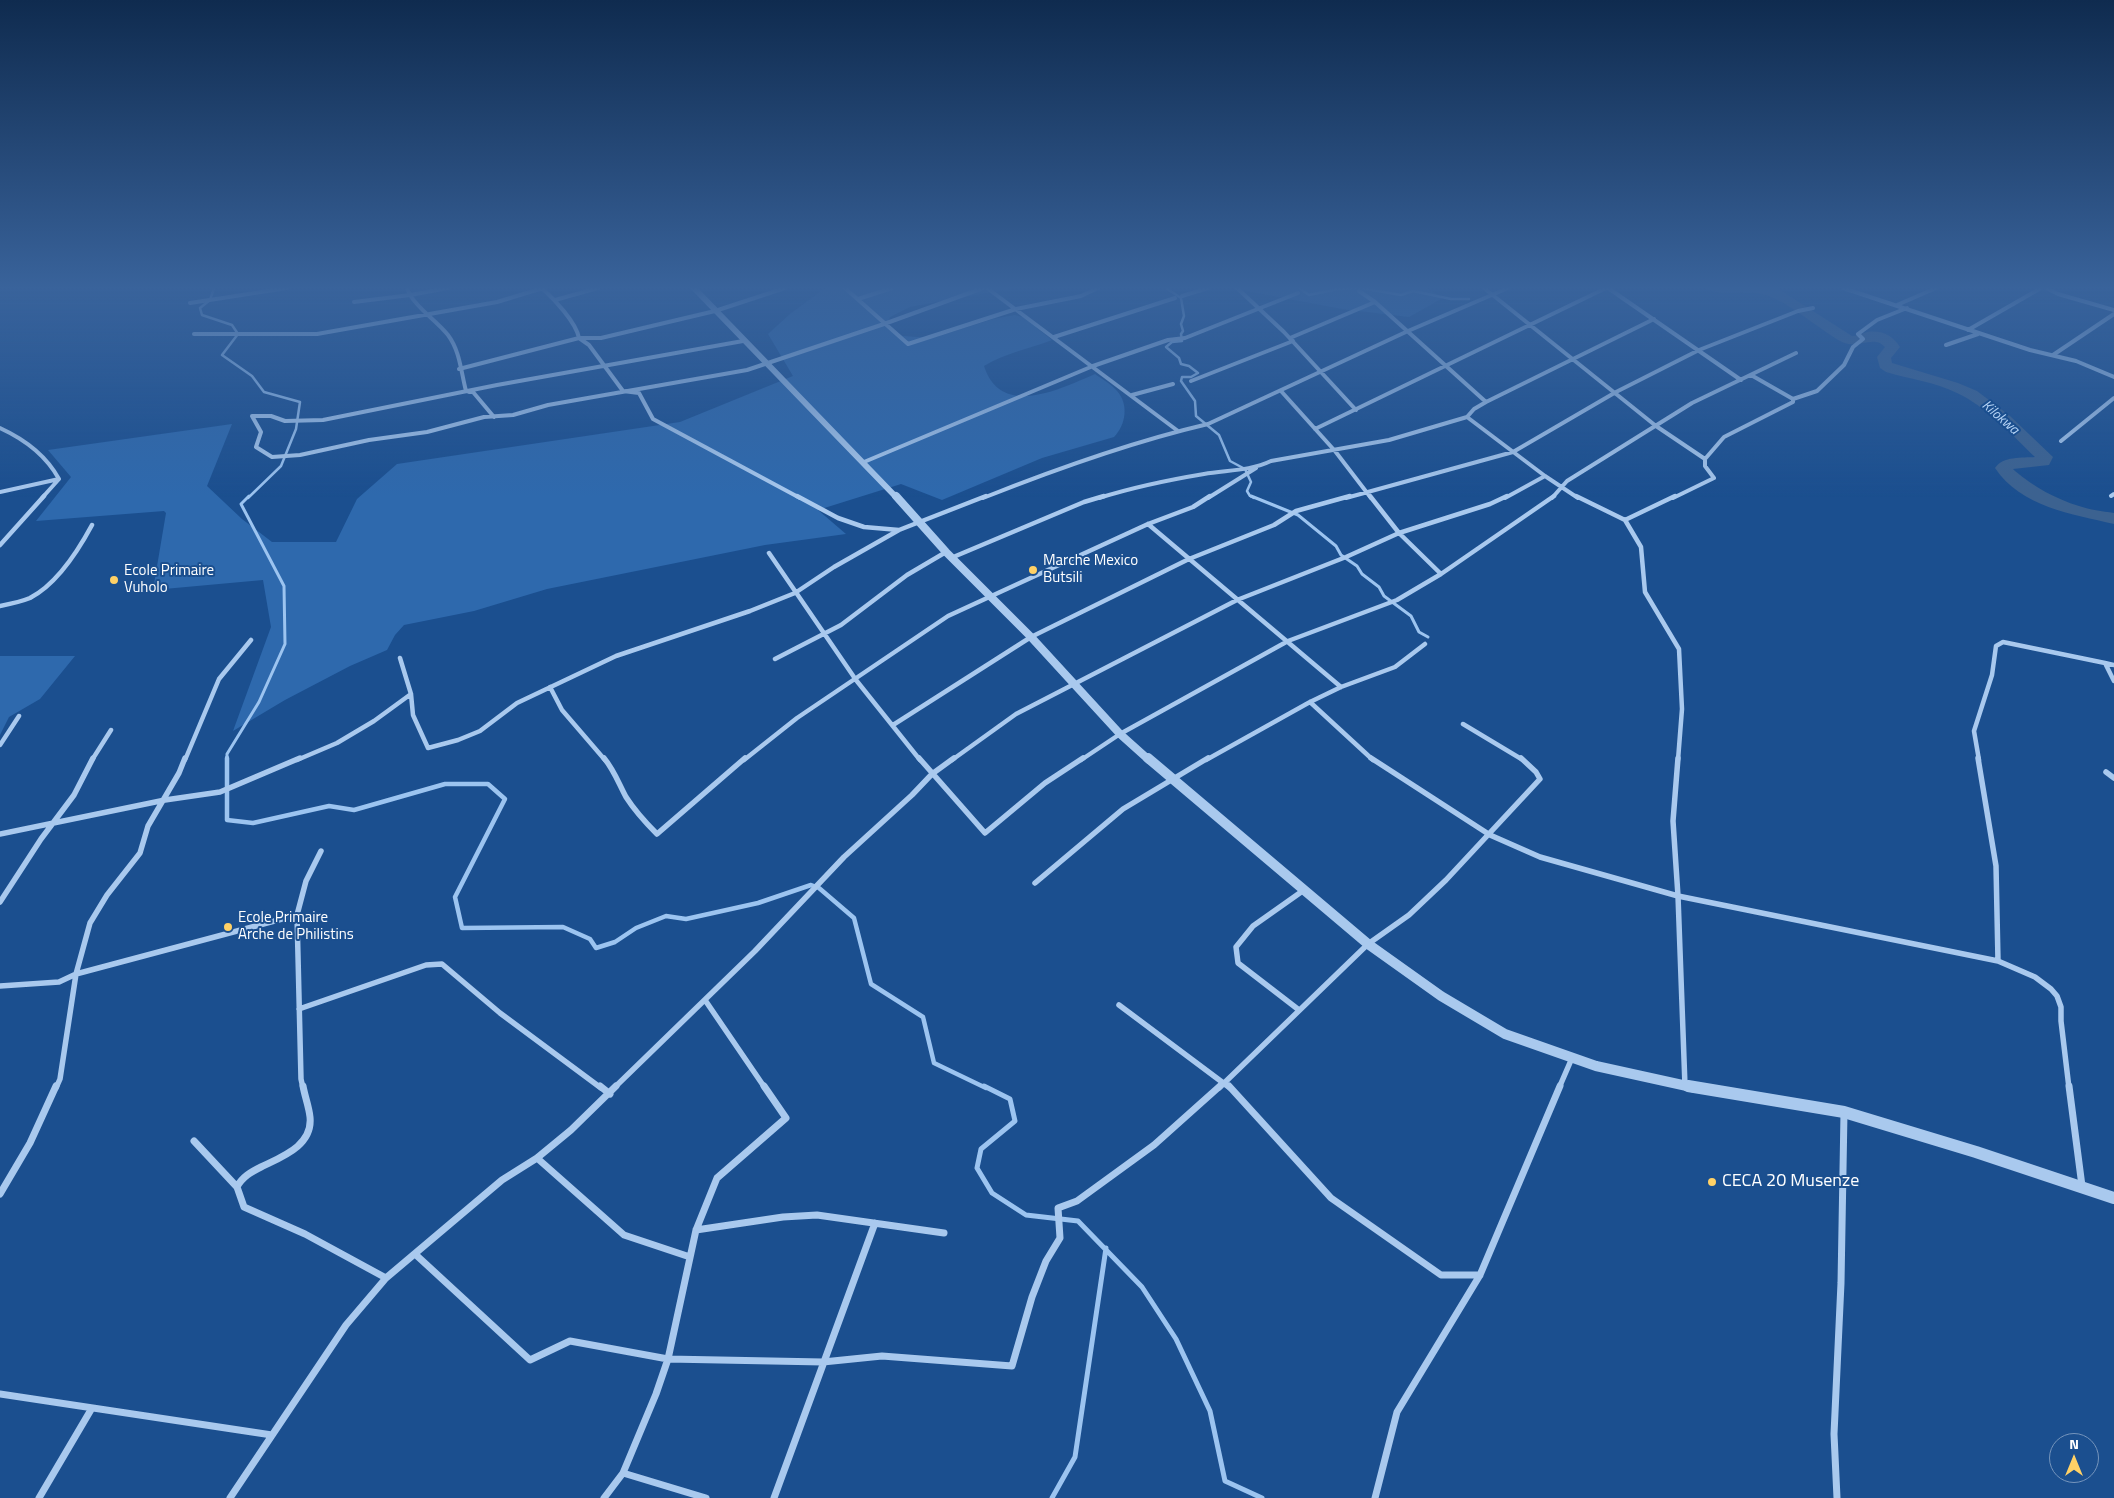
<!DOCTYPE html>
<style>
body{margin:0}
#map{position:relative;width:2114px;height:1498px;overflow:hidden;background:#1b4f8f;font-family:"Titillium Web",sans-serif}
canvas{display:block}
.north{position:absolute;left:2049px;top:1433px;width:50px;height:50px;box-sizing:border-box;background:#1b4f8f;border:1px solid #7695bc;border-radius:50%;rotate:0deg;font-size:14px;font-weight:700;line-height:20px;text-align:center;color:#fff}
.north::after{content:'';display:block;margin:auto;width:18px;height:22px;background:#ffd166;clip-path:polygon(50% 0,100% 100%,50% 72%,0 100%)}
</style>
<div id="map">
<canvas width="2114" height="1498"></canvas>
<div class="north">N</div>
</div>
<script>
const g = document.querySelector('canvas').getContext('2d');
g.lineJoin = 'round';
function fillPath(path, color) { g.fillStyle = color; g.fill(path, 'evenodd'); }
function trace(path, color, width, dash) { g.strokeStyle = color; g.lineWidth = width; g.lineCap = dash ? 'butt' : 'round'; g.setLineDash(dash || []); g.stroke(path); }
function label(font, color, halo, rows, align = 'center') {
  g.font = font + ' "Titillium Web",sans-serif'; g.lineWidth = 4; g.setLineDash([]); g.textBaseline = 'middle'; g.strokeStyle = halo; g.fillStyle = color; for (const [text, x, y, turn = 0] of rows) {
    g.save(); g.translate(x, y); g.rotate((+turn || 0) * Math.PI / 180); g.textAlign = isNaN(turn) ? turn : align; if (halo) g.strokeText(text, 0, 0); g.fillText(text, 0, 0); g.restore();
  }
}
const green = new Path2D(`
 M825 288H1015L910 307 890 317 886 327 903 336 933 338 993 319 1015 315 1030 319 1038 329 1052 340C1029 349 1005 353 984 366 1001 419 1060 389 1095 374 1102 379 1111 384 1117 391 1129 404 1126 425 1114 437L1042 458 942 500 901 484 818 510 846 534 765 545 547 589 474 611 404 625 395 635 387 650 350 666 285 700 233 731 271 627 263 580 153 590 166 513 164 511 36 521 71 477 48 450 232 424 207 486 242 519 272 542H336L357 499 397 464 680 422 793 376 768 334 790 314Z
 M1230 288H1426L1443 298 1409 317 1342 309Z
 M0 656H75L40 699 9 717 0 735Z`);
const streamFar3 = new Path2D(`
 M214 288 210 300 200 308 202 315 232 325 238 334 222 355 252 376 264 392 300 402 296 429 281 466 248 498
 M1166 288 1181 298 1184 316 1181 324 1183 331 1181 334 1182 341 1172 342 1166 347 1179 358 1181 364 1189 366 1198 373 1191 377H1182L1181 381 1195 401 1196 416 1219 435 1230 461 1245 469 1251 482 1247 491 1250 496 1254 498
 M1299 288 1309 295 1338 289 1361 288 1401 295 1413 291 1451 299H1469`);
const streamFar2 = new Path2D(`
 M1251 496 1298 515 1336 546 1341 555 1357 566 1362 574 1379 587 1384 596 1411 616 1419 632 1428 637
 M227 760V754L259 702 285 644 284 586 241 504 249 496`);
const streamFar1 = new Path2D(`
 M227 758V820L253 823 329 806 354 810 445 784H488L505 799 455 897 462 928 563 927 590 939 596 948 615 942 636 928 666 916 686 919 758 903 811 885 819 888 854 918 871 984 923 1017 934 1063 986 1088`);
const stream = new Path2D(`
 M984 1086 1010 1099 1015 1121 981 1149 977 1168 992 1193 1026 1215 1078 1221 1142 1287 1176 1339 1210 1411 1225 1481 1262 1498
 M1052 1498 1075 1457 1106 1248`);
const river = new Path2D(`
 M1707 288H1777L1852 336C1859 336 1862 333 1868 332 1882 330 1893 336 1900 347L1891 358 1892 363 1958 383 1977 391 2010 416 2053 457 2049 465 2013 469 2015 471C2034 487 2056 499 2079 506 2090 510 2102 511 2114 513V524C2072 514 2021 507 1995 468 2003 456 2022 458 2035 457 2011 434 1987 407 1957 393 1935 382 1909 379 1886 372L1880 368 1877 357 1885 347C1873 334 1858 350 1842 342 1816 328 1784 296 1756 293 1745 291 1714 296 1707 288Z`);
const minorFar3 = new Path2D(`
 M407 288 410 295 448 288
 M542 288C554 299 576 322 579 338L589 345 623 391 639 393 653 419 800 498
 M845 288 908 344 1016 309 1081 296 1098 288
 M987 288 1178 431
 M1237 288 1284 332 1356 410
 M1484 288 1656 426 1705 459
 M1608 288 1741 380
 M1843 288 2030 350 2076 361 2114 377
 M2046 288 2058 294 2114 310
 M1359 291 1375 302 1486 402
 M1182 296 1208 288
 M858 299 892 288
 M555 300 598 288
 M354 302 410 295C420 311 436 320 448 335 460 351 461 372 466 391
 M190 303 287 288
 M1897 305 1936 288
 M1968 330 2041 288
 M194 334H317L497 302 543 288
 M1054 337 1175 298
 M1290 338 1375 302
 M743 341 497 385 323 420 285 421 271 416H252L261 432 256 447 272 457 300 455 369 440 427 432 484 417 513 415 548 405 747 370 884 324 983 288
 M1946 345 1978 334
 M2053 355 2114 314
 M459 369 579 338H601L715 311 785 288
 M1751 375 1793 399
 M1191 381 1293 341
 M1281 391 1335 451 1371 498
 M469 392H473L494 417
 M1132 395 1173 384
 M1467 417 1545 476 1578 498
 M0 428C24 439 46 455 59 479L42 498
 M1315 429 1606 288
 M2061 441 2114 398
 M864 462 1093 366 1168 340 1185 338 1298 293
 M0 492 59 479
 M2111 496 2114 494
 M983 498C1056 469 1131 442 1208 424L1408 331 1508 288
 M1099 498C1134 487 1168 480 1204 474 1227 470 1250 471 1271 461L1389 440 1467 417 1474 409 1486 402 1654 319
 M1208 498 1256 468
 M1346 498 1513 452 1616 392 1699 350 1798 311 1813 308
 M1505 498 1545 476
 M1552 498 1567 481 1692 403 1796 353
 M1673 498 1714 478 1705 466V459L1724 437 1793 402V399L1817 391 1844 365 1853 347 1863 339 1858 334 1877 320 1907 308`);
const minorFar2 = new Path2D(`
 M797 496 838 518 864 527 899 530
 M1370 496 1399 533 1441 574
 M1576 496 1625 520 1641 547 1645 592 1679 649 1682 709 1678 760
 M1625 520 1675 496
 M1148 524 1341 687
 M0 545 44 496
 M769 553 856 680 920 760
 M951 558 1084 502 1104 496
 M0 606C10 604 20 602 30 598 57 584 78 551 92 525
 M400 658 411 694 413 715 428 748 458 740 480 731 517 703 616 656 750 611 795 593 834 567 899 530 986 496
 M775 659 841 625 907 575 946 552
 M2114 665 2105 663 2114 681
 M550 687 562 710 605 760
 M1310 702 1373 760
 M1463 724 1523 760
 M893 725 1031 637 1189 559 1274 525 1296 511 1350 496
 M0 745 19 716
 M92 760 111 730
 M185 760 219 679 251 640
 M297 760 337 743 374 721 411 694
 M744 760 797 718 948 616 1148 524 1193 507 1210 496
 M952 760 1016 714 1237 600 1346 557 1399 533 1490 504 1507 496
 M1081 760 1120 734 1288 641 1397 600 1441 574 1554 496
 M1206 760 1310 702 1341 687 1395 667 1425 644
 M1979 760 1974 731 1992 675 1996 646 2003 642 2105 663`);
const minorFar1 = new Path2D(`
 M604 758C614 770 619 784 626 797 635 811 645 822 657 834L745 758
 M919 758 985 833 1045 783 1083 758
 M1371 758 1490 835 1540 857 1678 896 1998 961 1996 866 1978 758
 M1678 758 1673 821 1678 896 1685 1086
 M2106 772 2114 778
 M0 834 165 800 220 792 300 758
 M1035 883 1123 809 1208 758
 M0 902 41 839 74 795 93 758
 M1998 961 2035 977 2051 989 2057 996 2061 1007V1021L2069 1088
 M0 986 59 982 76 974 297 915
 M705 1000 765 1088
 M1119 1005 1230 1088
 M299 1009 426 965 442 964 500 1013 601 1088
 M1299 1010 1238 963 1236 947 1253 926 1304 890
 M56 1088 60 1079 76 974 90 923 107 895 140 853 148 826 179 773 185 758
 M303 1088 301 1079 297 915 306 881 321 851
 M614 1088 755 951 844 857 912 795 932 774 954 758
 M1219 1088 1368 944 1409 915 1446 880 1540 779 1536 772 1521 758
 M1559 1088 1572 1058`);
const minor = new Path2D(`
 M303 1086C305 1097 309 1107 310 1117 313 1146 281 1157 261 1167 251 1172 242 1177 237 1187L244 1207 305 1234 386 1278
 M600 1086 610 1094
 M1229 1086 1331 1198 1441 1275H1480
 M2069 1086 2082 1186
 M194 1141 237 1187
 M537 1158 624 1235 690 1257
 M0 1194 30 1143 56 1086
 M696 1230 783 1217 817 1215 944 1233
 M415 1254 530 1360 570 1341 668 1359 823 1362 882 1356 1012 1366 1032 1297 1046 1261 1060 1238 1058 1208 1077 1201 1154 1145 1220 1086
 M0 1394 272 1435
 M623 1473 706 1498
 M39 1498 92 1408
 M230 1498 346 1325 386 1278 502 1180 537 1158 571 1130 616 1086
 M604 1498 623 1473 656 1394 668 1359 696 1230 717 1178 786 1118 764 1086
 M774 1498 875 1223
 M1375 1498 1397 1412 1480 1275 1560 1086
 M1837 1498 1834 1434 1841 1283 1844 1113`);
const tertiaryFar3 = new Path2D(`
 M694 288 897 498`);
const tertiaryFar2 = new Path2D(`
 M896 496 946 552 1031 637 1120 734 1149 760`);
const tertiaryFar1 = new Path2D(`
 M1148 758 1368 944 1441 996 1505 1034 1596 1066 1696 1088`);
const tertiary = new Path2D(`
 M1688 1086 1844 1112 1976 1152 2114 1198`);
const markers = [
 [1033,570,5,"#ffd166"],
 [114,580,5,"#ffd166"],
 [228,927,5,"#ffd166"],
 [1712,1182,5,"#ffd166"]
];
const farWaternames = [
 ["Kilokwa",2000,418,41]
];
const poiNames = [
 ["Marche Mexico",1043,561],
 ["Butsili",1043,578],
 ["Ecole Primaire",124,571],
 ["Vuholo",124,588],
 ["Ecole Primaire",238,918],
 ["Arche de Philistins",238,935]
];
const nearPoinames = [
 ["CECA 20 Musenze",1722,1182]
];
fillPath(green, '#2e69ad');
trace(streamFar3, '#9cc4f0', 2.5);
trace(streamFar2, '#9cc4f0', 3);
trace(streamFar1, '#9cc4f0', 4.5);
trace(stream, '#9cc4f0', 5);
fillPath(river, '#3c6290');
trace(minorFar3, '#a9c9ee', 4);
trace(minorFar2, '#a9c9ee', 4.5);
trace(minorFar1, '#a9c9ee', 5.5);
trace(minor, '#a9c9ee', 7);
trace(tertiaryFar3, '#a9c9ee', 6);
trace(tertiaryFar2, '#a9c9ee', 8);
trace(tertiaryFar1, '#a9c9ee', 10);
trace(tertiary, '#a9c9ee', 12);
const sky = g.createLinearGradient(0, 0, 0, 497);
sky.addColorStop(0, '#0f2b4f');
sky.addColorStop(0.58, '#39639b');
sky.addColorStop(1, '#39639b00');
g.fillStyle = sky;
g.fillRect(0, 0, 2114, 497);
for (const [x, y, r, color] of markers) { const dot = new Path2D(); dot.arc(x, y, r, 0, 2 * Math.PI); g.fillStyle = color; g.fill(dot); trace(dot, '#1b4f8f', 2); }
label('italic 14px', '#b5d3f5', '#1b4f8f', farWaternames);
label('15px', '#fff', '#1b4f8f', poiNames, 'left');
label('18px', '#fff', '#1b4f8f', nearPoinames, 'left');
</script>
